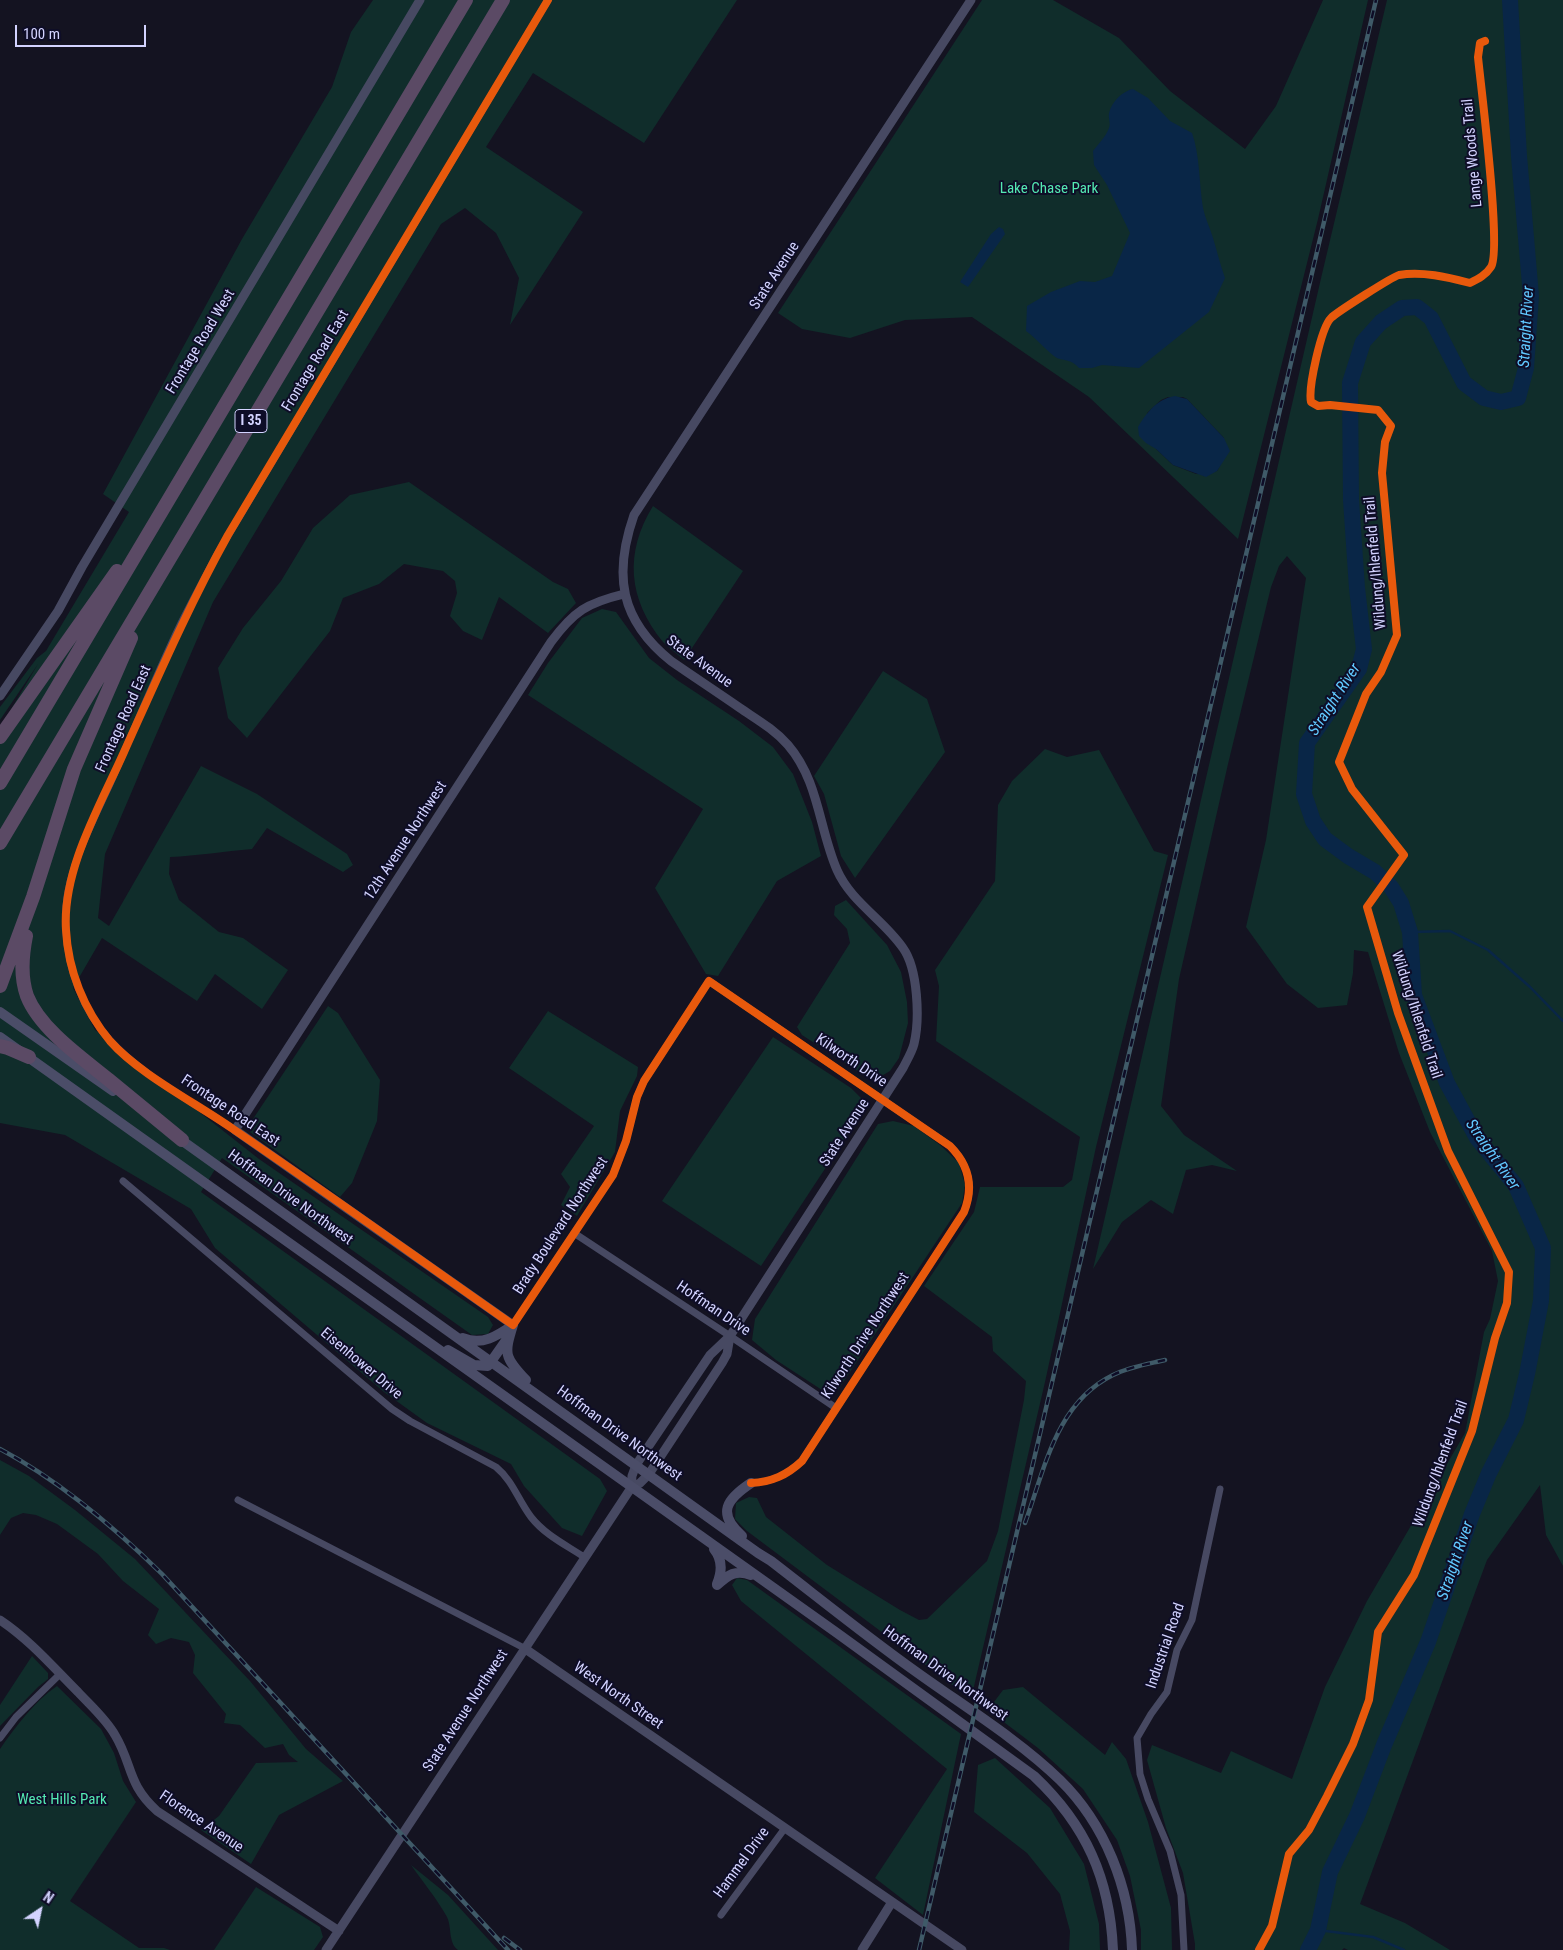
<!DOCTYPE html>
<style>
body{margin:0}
#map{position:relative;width:1563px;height:1950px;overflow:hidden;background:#141321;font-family:"Roboto Condensed",sans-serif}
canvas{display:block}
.north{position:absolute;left:15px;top:1885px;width:50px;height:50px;-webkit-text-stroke:4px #0e0d27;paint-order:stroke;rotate:34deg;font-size:14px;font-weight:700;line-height:20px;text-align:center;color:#d3d3ff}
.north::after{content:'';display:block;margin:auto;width:18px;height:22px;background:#d3d3ff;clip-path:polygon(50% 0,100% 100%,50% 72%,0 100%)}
.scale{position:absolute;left:15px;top:25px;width:131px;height:22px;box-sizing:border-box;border:2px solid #d3d3ff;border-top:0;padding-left:6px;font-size:15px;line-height:18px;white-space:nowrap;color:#d3d3ff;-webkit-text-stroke:4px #0e0d27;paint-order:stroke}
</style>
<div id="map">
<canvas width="1563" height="1950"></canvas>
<div class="north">N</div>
<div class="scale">100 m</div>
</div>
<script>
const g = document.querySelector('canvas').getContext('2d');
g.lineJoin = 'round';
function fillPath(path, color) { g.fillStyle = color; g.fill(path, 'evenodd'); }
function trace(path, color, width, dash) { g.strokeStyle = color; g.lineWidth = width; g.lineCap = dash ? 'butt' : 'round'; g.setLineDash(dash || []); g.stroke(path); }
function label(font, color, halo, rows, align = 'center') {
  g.font = font + ' "Roboto Condensed",sans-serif'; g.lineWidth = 4; g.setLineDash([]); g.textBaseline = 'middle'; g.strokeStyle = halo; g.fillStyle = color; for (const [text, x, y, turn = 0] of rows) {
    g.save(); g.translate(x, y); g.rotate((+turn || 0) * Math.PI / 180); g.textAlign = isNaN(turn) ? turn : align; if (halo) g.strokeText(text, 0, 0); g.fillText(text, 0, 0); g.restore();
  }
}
const green = new Path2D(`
 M373 0H737L644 143 533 73 486 147 583 212 510 325 519 278 496 233 465 208 441 224 213 602 105 854 98 918 109 926 201 766 257 794 347 854 353 865 343 872 267 828 252 849C225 851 197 856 170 857L169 874 179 900 219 932 243 938 288 970 262 1009 215 974 197 1001 102 938 73 988 95 1030 259 1159 488 1317 493 1325 488 1334 472 1335 222 1158 201 1192 600 1479 607 1491 582 1536 562 1528 524 1486 511 1464 427 1423 384 1392 215 1248 191 1209 65 1135 0 1123V728L38 664 0 720V707L37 658 46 651 129 512 103 494 242 239 332 87 351 32Z
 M982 0H1053L1119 38 1170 91 1245 149 1276 106 1323 0H1368L1318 219 1238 539 1089 397 972 317 905 320 850 338 802 329 778 313ZM1168 397H1183L1187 399 1224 438 1221 464 1217 471 1196 474 1173 465 1156 449 1147 413 1161 400Z
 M1387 0H1563V1566L1546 1535 1540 1485 1487 1560 1360 1904 1405 1923 1450 1950H1348L1344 1948 1342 1950H1195V1944L1183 1873 1166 1828 1147 1760 1152 1745 1221 1773 1231 1751 1292 1779 1325 1687 1367 1601 1465 1433 1484 1332 1490 1319 1498 1281 1492 1251 1430 1132 1399 1053 1368 952 1354 950 1353 973 1347 1005 1318 1008 1287 984 1246 927 1266 840 1306 578 1287 556 1279 566 1271 587 1228 764 1179 979 1161 1106 1184 1135 1237 1171 1212 1165 1186 1170 1173 1214 1151 1200 1122 1222 1093 1269 1322 274Z
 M409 482 553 582 568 589 576 603 548 633 499 597 482 640 463 631 450 616 457 593 455 581 443 571 404 564 379 584 343 598 330 631 247 738 228 718 218 668 243 628 281 581 313 528 350 495Z
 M653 506 743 571 684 660C677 654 669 648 663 642 628 599 624 553 653 506Z
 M602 609 616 612 649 658 677 680 739 721 773 747 793 774 812 822 821 856 777 881 718 976 706 974 655 888 703 809 528 695 548 663 582 618Z
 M883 671 927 699 945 752 855 878 841 856 824 794 814 776Z
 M1045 749 1067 757 1099 750 1154 851 1168 855 1096 1147 1045 1382 971 1699 747 1531 735 1519 736 1503 749 1497 757 1498 766 1517 827 1565 900 1610 919 1620 927 1619 987 1561 998 1531 1024 1400 1026 1381 993 1351 992 1337 924 1286 974 1212 980 1187H1063L1072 1180 1080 1137 936 1041 939 986 935 970 995 881 998 805 1012 781Z
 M846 900 887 945 901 972 907 1002 908 1023 899 1058 890 1071 873 1081 802 1035 797 1027 850 943 847 929 834 915 835 906Z
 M328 1006 338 1013 380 1080 377 1121 352 1183 340 1197 250 1132 251 1122Z
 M548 1011 638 1067 637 1076 620 1111 615 1152 577 1216 561 1205 570 1187 561 1174 594 1126 509 1068Z
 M773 1037 851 1088 861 1098V1114L761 1266 662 1201Z
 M893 1121 914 1126 940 1145 959 1163 965 1185 962 1203 838 1390H822L776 1360 752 1340 755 1319 878 1124Z
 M0 1460 29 1476 75 1510 135 1559 250 1681 306 1749 343 1781 279 1815 251 1864 201 1830 219 1816 256 1763 298 1762 289 1755 283 1744 265 1748 240 1725 224 1723 226 1714 193 1673 195 1655 189 1642 171 1638 156 1644 148 1635 159 1609 123 1581 98 1554 57 1524 36 1515 23 1513 11 1518 0 1535Z
 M737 1578 747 1580 961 1734 923 1915 875 1878 947 1769 741 1601 732 1585Z
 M32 1656 48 1673V1679L38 1687 0 1726V1705Z
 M57 1686 101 1729 114 1753 123 1781 136 1802 70 1901 139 1948H164L170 1950H0V1749C16 1726 34 1702 57 1686Z
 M1023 1687 1105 1755 1112 1742 1126 1759 1148 1822 1171 1908 1172 1950H1141V1930L1130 1876 1117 1840 1083 1789 1038 1748 988 1710 1003 1690Z
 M995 1758 1050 1808 1084 1864 1099 1924 1100 1950H1069L1070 1931 1060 1894 1027 1853 974 1812 978 1765Z
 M411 1865 448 1895 498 1950H458C448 1943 452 1927 447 1917 437 1899 423 1882 411 1865Z
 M256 1887 320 1927 323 1937 314 1950H214Z`);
const water = new Path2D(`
 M1133 89 1148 98 1170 121 1192 133C1200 155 1199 184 1203 208 1205 218 1210 228 1213 238 1217 251 1220 264 1225 278L1209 312 1139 368 1102 365 1092 368H1079C1069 357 1061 362 1054 356 1044 348 1036 338 1026 331L1027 306 1051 292 1080 281 1095 282 1112 276 1130 233 1107 185 1094 165 1093 151C1099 143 1105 138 1109 128 1111 123 1108 118 1109 113 1112 101 1123 91 1133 89Z
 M999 227 1003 229 1005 234 968 287 960 282 991 234Z
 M1175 396 1187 399 1224 438 1230 451 1217 471 1206 477 1173 465 1156 449 1146 443 1139 436 1138 427C1147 412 1157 399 1175 396Z`);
const stream = new Path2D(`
 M1410 932 1450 931 1488 950 1530 987 1563 1021
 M1318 1930 1373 1937 1404 1950`);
const river = new Path2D(`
 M1308 1950 1318 1930 1330 1872 1357 1816 1384 1745 1428 1642 1472 1514 1489 1473 1516 1420 1527 1374 1541 1301 1543 1248 1516 1186 1477 1138 1447 1083 1414 995 1410 932 1401 903 1391 887 1375 872 1348 856 1325 839 1313 821 1304 794 1307 743 1359 669 1364 649 1357 588 1351 500 1350 383 1363 342 1381 322 1402 308 1417 307 1431 318 1464 383 1484 398 1501 402 1518 398 1526 368 1531 296 1519 156 1510 0`);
const minor = new Path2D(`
 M235 1130C192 1101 134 1072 102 1031 75 996 63 950 66 906 69 864 97 814 114 775 136 725 157 673 181 623 192 601 204 579 216 556L548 0
 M123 1181 392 1409 410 1421 496 1467C513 1481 518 1500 531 1517 545 1535 566 1545 584 1557
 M574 1233 730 1336 836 1408
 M513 1325 613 1175 626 1141 637 1097 644 1081 709 981 950 1146C969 1165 974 1187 964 1212L802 1461C787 1475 772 1482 751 1483
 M238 1500 524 1648
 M0 1738 16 1717 60 1674
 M721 1915 785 1828
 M1184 1950 1181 1895 1170 1851 1148 1799 1140 1774 1137 1738 1151 1714 1167 1692 1177 1650 1192 1620 1220 1489`);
const tertiary = new Path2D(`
 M0 696 58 611 82 567 420 0
 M513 1325 235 1130 551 642C574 611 587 603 624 594
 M631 1488 632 1476 636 1465 710 1355 730 1336 903 1068C907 1060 912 1052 914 1044 920 1019 918 969 903 948 884 920 851 902 837 870 819 829 819 781 788 745 774 729 756 719 740 708 717 692 694 677 671 661 620 620 613 575 634 515L971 0
 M0 1620C30 1640 53 1667 78 1692 91 1706 106 1719 115 1735 133 1765 127 1784 157 1811L339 1931
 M524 1648 962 1950
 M326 1950 631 1488 640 1483 649 1474 722 1363 727 1354 730 1336
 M862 1950 892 1902`);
const secondary = new Path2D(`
 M0 1012 113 1091
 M0 1037 837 1633 1034 1776C1086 1825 1110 1879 1113 1950
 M177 1137 758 1553 771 1561C819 1598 866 1636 915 1671 962 1705 1019 1740 1060 1780 1105 1824 1130 1888 1132 1950
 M513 1325C504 1354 504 1357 526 1380
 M463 1338C482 1346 497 1336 513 1325
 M448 1350 474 1365 488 1366 509 1336
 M742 1536C716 1513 727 1499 751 1483
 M714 1549C723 1560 722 1572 717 1584
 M717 1585C728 1575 736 1569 751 1575`);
const motorway = new Path2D(`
 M0 737 117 571
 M0 783 466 0
 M0 843 503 0
 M26 936C22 956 20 976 27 996 40 1029 82 1058 109 1080 133 1100 158 1120 182 1140
 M0 986 33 897 74 769 131 638
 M0 1046 8 1048 29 1057`);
const rail = new Path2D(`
 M0 1449C60 1481 113 1526 162 1574L508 1950
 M1025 1523C1045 1468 1056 1403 1113 1375 1129 1367 1148 1364 1165 1360
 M504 1938 520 1950
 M919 1950 1376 0`);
const cycleway = new Path2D(`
 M548 0 228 535C189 605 157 679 124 752 100 806 62 870 66 930 68 970 84 1010 110 1041 139 1074 196 1103 233 1129 327 1193 420 1260 513 1325L613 1175 626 1141 637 1097 644 1081 709 981 950 1146C969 1165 974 1187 964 1212L802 1461C787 1475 772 1482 751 1483
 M1259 1950 1272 1926 1289 1854 1309 1830 1327 1796 1353 1744 1369 1700 1378 1632 1414 1575 1472 1431 1495 1338 1507 1303 1509 1272 1448 1151 1398 1013 1367 907 1404 855 1352 789 1339 762 1366 694 1381 672 1397 635 1382 473 1385 442 1391 426 1378 410 1330 405 1318 406 1311 402C1308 388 1321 328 1331 318 1337 312 1392 277 1399 275 1422 271 1447 277 1470 283 1478 279 1486 275 1491 267 1502 250 1481 88 1478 57L1480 43 1485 41`);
const shields = [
 [251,421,32]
];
const shieldNames = [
 ["I 35",251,421]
];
const streetNames = [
 ["Lange Woods Trail",1473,153,-95],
 ["State Avenue",775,276,-57],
 ["Frontage Road West",201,342,-59],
 ["Frontage Road East",316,361,-59],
 ["Wildung/Ihlenfeld Trail",1376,563,-95],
 ["State Avenue",699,662,36],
 ["Frontage Road East",124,719,-66],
 ["12th Avenue Northwest",406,841,-57],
 ["Wildung/Ihlenfeld Trail",1416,1015,72],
 ["Kilworth Drive",851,1061,34],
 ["Frontage Road East",230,1111,34],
 ["State Avenue",845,1133,-57],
 ["Hoffman Drive Northwest",290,1198,36],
 ["Brady Boulevard Northwest",561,1226,-57],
 ["Hoffman Drive",713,1309,34],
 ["Kilworth Drive Northwest",866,1336,-57],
 ["Eisenhower Drive",361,1364,40],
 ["Hoffman Drive Northwest",619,1434,36],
 ["Wildung/Ihlenfeld Trail",1441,1464,-70],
 ["Industrial Road",1166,1646,-71],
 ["Hoffman Drive Northwest",945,1674,36],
 ["West North Street",618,1696,35],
 ["State Avenue Northwest",466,1711,-57],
 ["Florence Avenue",201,1822,34],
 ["Hammel Drive",742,1863,-54]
];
const parkNames = [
 ["Lake Chase Park",1049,189],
 ["West Hills Park",62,1800]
];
const waterNames = [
 ["Straight River",1527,327,-87],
 ["Straight River",1335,700,-57],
 ["Straight River",1492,1155,55],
 ["Straight River",1456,1561,-71]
];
fillPath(green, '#102d2b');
fillPath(water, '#092647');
trace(stream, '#092647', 2.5);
trace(river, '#092647', 16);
trace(minor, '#474962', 7);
trace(tertiary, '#474962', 9);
trace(secondary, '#4b4d68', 10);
trace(motorway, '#5b4a65', 14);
trace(rail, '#3f5a68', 4.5);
trace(rail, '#0e0d27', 2.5, [8]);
trace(cycleway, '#e8590c', 8);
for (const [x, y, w] of shields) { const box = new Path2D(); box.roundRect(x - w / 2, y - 11.5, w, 23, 4); g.fillStyle = '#0e0d27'; g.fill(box); trace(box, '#d3d3ff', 1); }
label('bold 14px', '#d3d3ff', null, shieldNames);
label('15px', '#d3d3ff', '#0e0d27', streetNames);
label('15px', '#54e9b2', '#0e0d27', parkNames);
label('italic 16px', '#61c9ff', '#0e0d27', waterNames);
</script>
